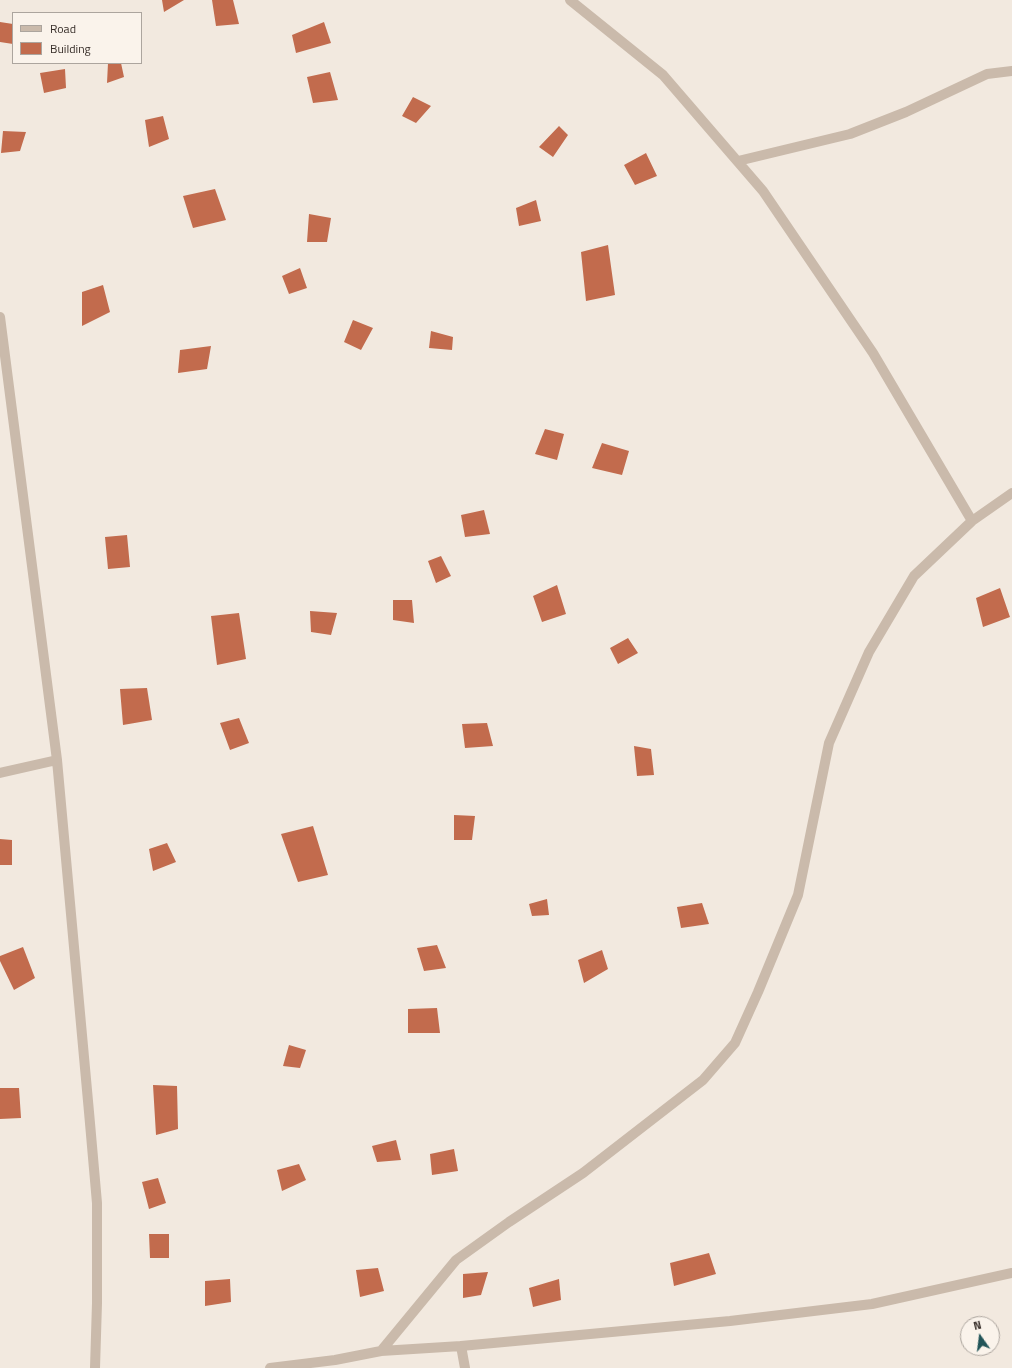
<!DOCTYPE html>
<style>
body{margin:0}
#map{position:relative;width:1012px;height:1368px;overflow:hidden;background:#f2e9df;font-family:"Titillium Web",sans-serif}
canvas{display:block}
.legend{position:absolute;left:12px;top:12px;width:130px;height:52px;box-sizing:border-box;background:#faf3eb;border:1px solid #aca59e;margin:0;padding:5px 7px;list-style:none;font-size:12px;color:#382f2a}
.legend li{display:flex;align-items:center;gap:8px;height:20px}
.legend b{width:20px;border:1px solid #aca59e}
.north{position:absolute;left:960px;top:1316px;width:40px;height:40px;box-sizing:border-box;background:#faf3eb;border:1px solid #aca59e;border-radius:50%;rotate:346deg;font-size:11px;font-weight:700;line-height:16px;text-align:center;color:#382f2a}
.north::after{content:'';display:block;margin:auto;width:14px;height:18px;background:#215458;clip-path:polygon(50% 0,100% 100%,50% 72%,0 100%)}
</style>
<div id="map">
<canvas width="1012" height="1368"></canvas>
<ul class="legend">
<li><b style="height:5px;background:#cabaab"></b>Road</li>
<li><b style="height:11px;background:#c26b4d"></b>Building</li>
</ul>
<div class="north">N</div>
</div>
<script>
const g = document.querySelector('canvas').getContext('2d');
g.lineJoin = 'round';
function fillPath(path, color) { g.fillStyle = color; g.fill(path, 'evenodd'); }
function trace(path, color, width, dash) { g.strokeStyle = color; g.lineWidth = width; g.lineCap = dash ? 'butt' : 'round'; g.setLineDash(dash || []); g.stroke(path); }
const building = new Path2D(`
 M162 0H184L164 12Z
 M212 0H233L239 24 216 26Z
 M0 22 13 24V44L0 42Z
 M324 22 331 43 296 53 292 35Z
 M108 63H121L124 77 107 83Z
 M65 69 66 88 44 93 40 73Z
 M330 72 338 100 313 103 307 77Z
 M413 97 431 106 416 123 402 116Z
 M163 116 169 139 149 147 145 120Z
 M559 126 568 135 553 157 539 147Z
 M3 131 26 132 20 151 1 153Z
 M646 153 657 176 635 185 624 165Z
 M215 189 226 220 193 228 183 196Z
 M536 200 541 221 519 226 516 208Z
 M309 214 331 218 327 242H307Z
 M608 245 615 295 586 301 581 252Z
 M300 268 307 288 289 294 282 276Z
 M103 285 110 312 82 326V292Z
 M353 320 373 328 361 350 344 342Z
 M431 331 453 337 452 350 429 348Z
 M211 346 207 369 178 373 180 350Z
 M545 429 564 434 557 460 535 454Z
 M602 443 629 451 622 475 592 468Z
 M484 510 490 534 465 537 461 515Z
 M127 535 130 567 108 569 105 537Z
 M441 556 451 576 436 583 428 561Z
 M557 585 566 614 542 622 533 596Z
 M1000 588 1010 617 983 627 976 598Z
 M393 600H412L414 623 393 620Z
 M310 611 337 613 331 635 311 632Z
 M239 613 246 659 217 665 211 616Z
 M628 638 638 653 618 664 610 648Z
 M147 688 152 720 123 725 120 689Z
 M239 718 249 743 230 750 220 723Z
 M487 723 493 746 465 748 462 724Z
 M634 746 651 749 654 775 637 776Z
 M454 815 475 816 472 840H454Z
 M313 826 328 875 298 882 281 834Z
 M0 839 12 840V865H0Z
 M167 843 176 862 153 871 149 849Z
 M547 899 549 915 532 916 529 904Z
 M702 903 709 924 681 928 677 907Z
 M437 945 446 968 424 971 417 948Z
 M23 947 35 978 14 990 0 961V956Z
 M602 950 608 969 584 983 578 960Z
 M437 1008 440 1033H408V1009Z
 M289 1045 306 1050 300 1068 283 1066Z
 M153 1085 177 1086 178 1129 156 1135Z
 M0 1088H19L21 1118 0 1119Z
 M396 1140 401 1160 377 1162 372 1146Z
 M454 1149 458 1171 432 1175 430 1154Z
 M299 1164 306 1180 282 1191 277 1170Z
 M158 1178 166 1203 149 1209 142 1182Z
 M149 1234H169V1258H150Z
 M709 1253 716 1274 674 1286 670 1263Z
 M378 1268 384 1291 360 1297 356 1270Z
 M488 1272 481 1295 463 1298V1274Z
 M230 1279 231 1302 205 1306V1281Z
 M559 1279 561 1300 533 1307 529 1288Z`);
const minor = new Path2D(`
 M570 0 663 75 763 191 873 353 972 521
 M738 161 850 134 906 112 987 74 1012 71
 M0 317 57 760 89 1112 97 1203V1303L95 1368
 M0 773 57 760
 M461 1346 465 1368
 M381 1351 456 1260 509 1222 583 1173 703 1080 735 1043 758 992 798 895 829 743 869 652 914 576 972 521 1012 493
 M270 1368 335 1360 381 1351 461 1346 730 1321 872 1304 1012 1273`);
fillPath(building, '#c26b4d');
trace(minor, '#cabaab', 10);
</script>
